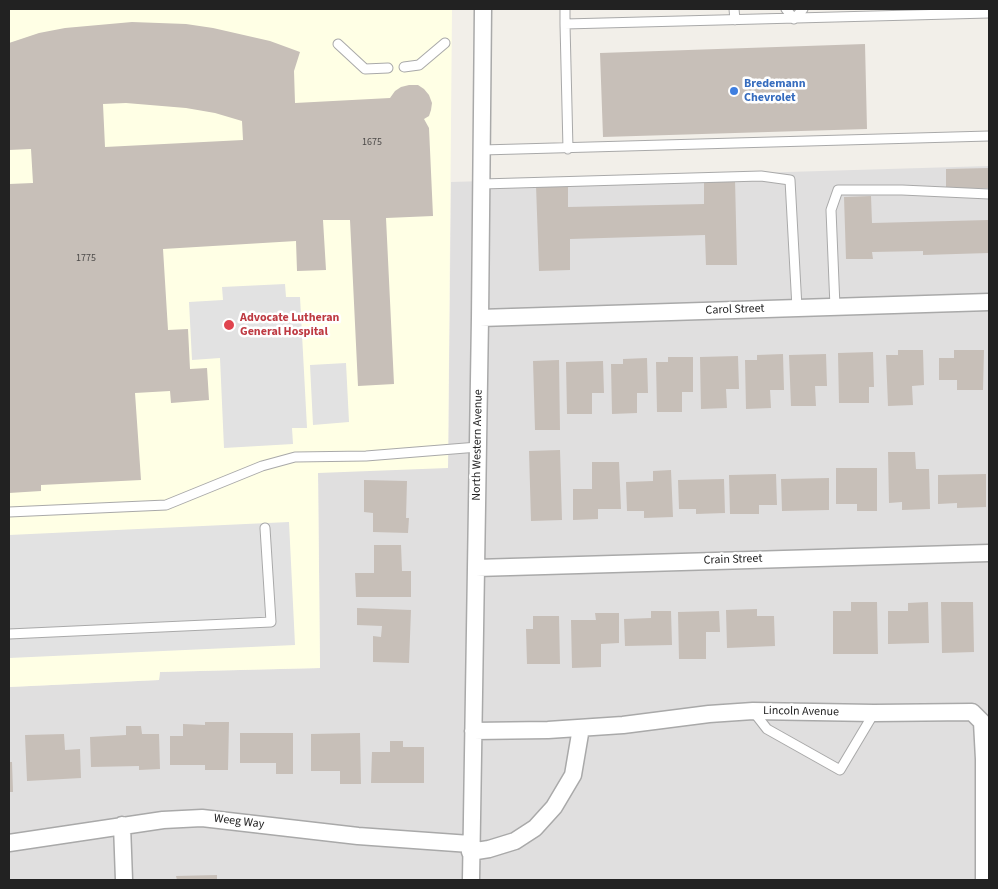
<!DOCTYPE html>
<html>
<head>
<meta charset="utf-8">
<style>
	body { margin:0 }
	#map { position:relative; width:998px; height:889px; overflow:hidden; background:#f2efe9; font-family:"Source Sans 3",sans-serif }
	canvas { display:block }
	.frame { position:absolute; inset:0; border:10px solid #222; pointer-events:none }
</style>
</head>
<body>
<div id="map">
<canvas width="998" height="889"></canvas>
<div class="frame"></div>
</div>
<script>
const ctx = document.querySelector('canvas').getContext('2d');
ctx.lineJoin = 'round';
function fillPath(path, color) { ctx.fillStyle = color; ctx.fill(path, 'evenodd'); }
const poly = rows => new Path2D(rows.map(r => 'M' + r).join(''));
function trace(path, color, width, dash) { ctx.strokeStyle = color; ctx.lineWidth = width; ctx.lineCap = dash ? 'butt' : 'round'; ctx.setLineDash(dash || []); ctx.stroke(path); }
function label(font, color, halo, rows, align = 'center') {
  ctx.font = font + ' "Source Sans 3",sans-serif'; ctx.lineWidth = 5; ctx.setLineDash([]); ctx.textBaseline = 'middle'; ctx.strokeStyle = halo; ctx.fillStyle = color; for (const [text, x, y, turn = 0] of rows) {
    ctx.save(); ctx.translate(x, y); ctx.rotate((+turn || 0) * Math.PI / 180); ctx.textAlign = isNaN(turn) ? turn : align; if (halo) ctx.strokeText(text, 0, 0); ctx.fillText(text, 0, 0); ctx.restore();
  }
}
fillPath(poly([
	[989,166,989,880,9,880,9,687,159,680,160,672,320,668,318,472,448,467,451,182]
]), '#e0dfdf');
fillPath(poly([
	[9,9,452,9,448,468,318,473,320,668,160,672,159,680,9,687]
]), '#ffffe5');
fillPath(poly([
	[285,284,286,297,300,297,307,428,292,428,293,444,224,448,220,358,192,360,189,302,223,300,222,287],
	[346,363,349,422,313,425,310,365],
	[289,522,295,645,9,658,9,535]
]), '#e2e2e2');
fillPath(poly([
	[132,22,186,24,213,28,270,41,300,52,294,71,295,103,390,98,395,91,401,87,409,85,418,85,424,89,429,95,432,103,431,110,429,116,424,119,429,128,433,216,386,218,394,384,358,386,350,220,323,220,326,270,297,271,296,241,163,249,168,330,188,329,190,369,207,368,209,400,171,403,170,391,135,393,141,480,41,485,41,491,9,493,9,184,33,183,31,149,9,150,9,43,39,33,65,28],
	[126,103,186,108,215,113,242,121,243,140,105,147,103,104],
	[865,44,867,129,603,137,600,53],
	[989,168,989,188,946,189,946,169],
	[735,179,737,265,706,265,705,235,570,239,570,270,539,271,536,185,568,184,568,207,704,204,704,180],
	[871,196,872,223,989,220,989,253,923,255,923,251,872,252,873,259,846,259,844,197],
	[898,350,923,350,924,385,912,386,913,405,888,406,886,355,898,355],
	[954,350,984,350,983,390,957,390,957,380,939,380,939,358,954,358],
	[873,352,874,387,869,387,869,403,839,403,838,353],
	[783,354,784,390,770,390,771,408,746,409,745,360,757,360,757,355],
	[826,354,827,386,815,386,816,406,791,406,789,355],
	[738,356,739,389,726,389,727,408,701,409,700,357],
	[668,357,693,357,693,392,682,392,682,412,657,412,656,362,668,362],
	[647,358,648,393,637,393,637,413,612,414,611,364,623,364,623,359],
	[559,360,560,430,535,430,533,361],
	[603,361,604,393,592,393,592,414,567,414,566,362],
	[560,450,562,520,531,521,529,451],
	[888,452,915,452,916,469,929,469,930,509,902,510,902,502,889,503],
	[592,462,619,462,621,509,598,509,598,519,573,520,573,489,592,489],
	[836,468,877,468,877,511,857,511,857,504,836,504],
	[671,470,673,517,644,518,644,511,627,511,626,482,653,481,653,471],
	[776,474,777,505,759,505,759,514,730,514,729,475],
	[986,474,986,507,957,508,957,503,938,504,938,475],
	[829,478,829,510,782,511,781,479],
	[724,479,725,513,696,514,696,509,679,509,678,480],
	[364,480,407,481,406,518,409,518,408,533,373,532,373,513,364,512],
	[374,545,401,545,402,571,411,571,411,597,356,597,355,573,374,573],
	[851,602,877,602,878,654,833,654,833,611,851,611],
	[928,602,929,643,888,644,888,611,908,611,908,603],
	[941,602,973,602,974,652,942,653],
	[357,608,411,610,409,663,373,662,373,636,381,637,382,626,357,625],
	[757,609,757,616,774,616,775,646,727,648,726,610],
	[651,611,671,611,672,645,625,646,624,619,651,618],
	[719,611,720,632,706,632,706,659,679,659,678,612],
	[595,613,619,613,619,643,601,644,601,667,572,668,571,620,596,620],
	[533,616,559,616,560,664,527,664,526,629,533,629],
	[205,722,229,722,228,770,205,770,205,765,170,765,170,736,183,736,183,724,205,725],
	[126,726,141,726,142,734,159,734,160,769,139,770,139,766,91,767,90,737,126,735],
	[240,733,293,733,293,774,276,774,276,763,240,763],
	[360,733,361,784,340,784,340,771,311,771,311,734],
	[64,734,65,750,80,749,81,778,27,781,25,735],
	[390,741,403,741,403,747,424,747,424,783,371,783,372,752,390,752],
	[9,762,12,762,13,792,9,792],
	[217,875,217,880,177,880,176,876]
]), '#c7bfb8');
const lane = poly([
	[565,9,565,24],
	[734,9,735,20],
	[786,9,794,19],
	[794,19,803,9],
	[338,44,365,69,388,68],
	[404,67,419,65,445,43],
	[568,149,565,24,989,13],
	[482,150,989,136],
	[482,184,761,176,790,180,797,308],
	[835,307,831,210,838,190,902,190,989,194],
	[9,512,166,505,262,466,295,457,366,456,478,447],
	[9,634,271,622,265,528],
	[753,711,767,729,840,770,874,713]
]);
const street = poly([
	[480,318,989,302],
	[476,568,989,553],
	[473,731,548,730,623,725,709,714,753,711,874,713,972,712,982,722,984,759,984,880],
	[122,825,124,880],
	[9,843,163,820,202,818,358,836,470,844],
	[470,852,489,849,515,841,535,828,554,807,573,775,581,728],
	[471,880,480,318,483,9]
]);
trace(lane, '#a9a9a9', 11);
trace(street, '#a9a9a9', 19);
trace(lane, '#fff', 9);
trace(street, '#fff', 16);
for (const [x, y, r, color] of [
	[734,91,5,"#3f7fe0"],
	[229,325,6,"#e0444e"]
]) { const dot = new Path2D(); dot.arc(x, y, r, 0, 2 * Math.PI); ctx.fillStyle = color; ctx.fill(dot); trace(dot, '#fff', 2); }
label('10px', '#4b4948', null, [
	["1675",372,143],
	["1775",86,259]
]);
label('bold 12px', '#366cbe', '#fff', [
	["Bredemann",744,84],
	["Chevrolet",744,98]
], 'left');
label('12px', '#222', '#fff', [
	["Carol Street",735,310,-2],
	["North Western Avenue",478,445,-89],
	["Crain Street",733,560,-2],
	["Lincoln Avenue",801,712,1],
	["Weeg Way",239,822,7]
]);
label('bold 12px', '#be3a42', '#fff', [
	["Advocate Lutheran",240,318],
	["General Hospital",240,332]
], 'left');
</script>
</body>
</html>
